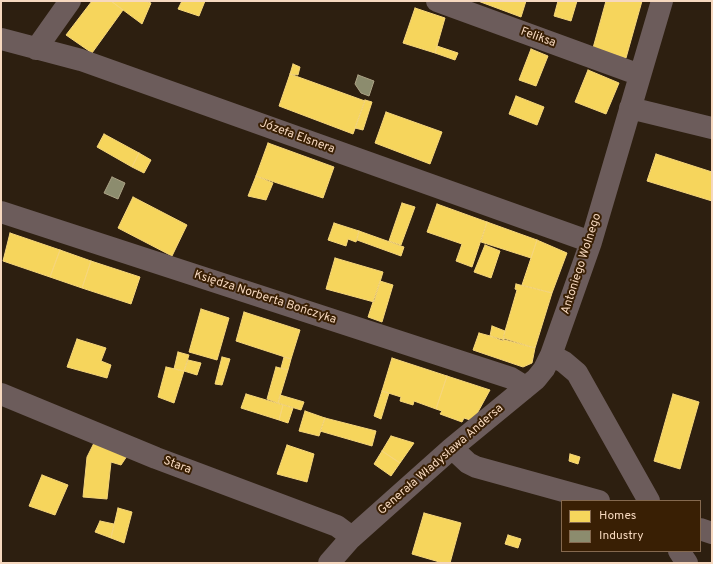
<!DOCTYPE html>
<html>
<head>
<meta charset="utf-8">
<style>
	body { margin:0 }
	#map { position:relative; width:713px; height:564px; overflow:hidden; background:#2d1f10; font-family:Overpass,sans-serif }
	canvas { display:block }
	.frame { position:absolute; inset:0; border:2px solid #f6d8bf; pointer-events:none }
	.legend { position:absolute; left:561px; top:500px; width:140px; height:52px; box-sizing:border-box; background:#391f04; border:1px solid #85694f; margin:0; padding:5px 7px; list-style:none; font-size:12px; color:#f6d8bf }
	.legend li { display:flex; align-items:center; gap:8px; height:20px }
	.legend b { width:20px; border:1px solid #85694f }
</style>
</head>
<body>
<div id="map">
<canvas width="713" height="564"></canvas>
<div class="frame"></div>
<ul class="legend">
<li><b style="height:11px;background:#f6d55c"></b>Homes</li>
<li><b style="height:11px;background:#8c8c6e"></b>Industry</li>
</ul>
</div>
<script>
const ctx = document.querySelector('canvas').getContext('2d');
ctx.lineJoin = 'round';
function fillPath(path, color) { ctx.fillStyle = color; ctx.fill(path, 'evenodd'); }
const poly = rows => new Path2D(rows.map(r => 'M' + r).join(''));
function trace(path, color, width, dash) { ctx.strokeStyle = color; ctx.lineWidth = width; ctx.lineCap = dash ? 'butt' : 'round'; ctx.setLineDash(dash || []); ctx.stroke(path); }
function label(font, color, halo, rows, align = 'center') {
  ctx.font = font + ' Overpass,sans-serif'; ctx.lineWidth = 4; ctx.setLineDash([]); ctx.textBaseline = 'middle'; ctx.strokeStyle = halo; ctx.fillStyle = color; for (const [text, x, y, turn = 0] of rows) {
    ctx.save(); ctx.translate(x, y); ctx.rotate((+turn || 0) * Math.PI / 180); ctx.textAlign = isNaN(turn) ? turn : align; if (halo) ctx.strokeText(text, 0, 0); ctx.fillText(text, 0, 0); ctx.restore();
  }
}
const homes = poly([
	[92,1,111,1,123,10,92,53,66,35,92,1],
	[111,1,145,1,151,3,142,24,111,1],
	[182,1,205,1,199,16,178,9,182,1],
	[478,1,526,1,521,17,478,1],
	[558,1,577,1,571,21,554,16,558,1],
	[606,1,642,1,626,58,593,48,606,1],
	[415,8,445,18,435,53,403,43,415,8],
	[437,46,458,53,455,60,435,53,437,46],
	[531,49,548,56,536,86,519,80,531,49],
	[293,64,300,67,298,75,290,74,293,64],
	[588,70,619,83,606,114,575,102,588,70],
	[290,74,365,101,353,134,279,106,290,74],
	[516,96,544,107,537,125,509,114,516,96],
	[365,100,372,102,363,130,355,128,365,100],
	[386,112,442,132,430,164,375,143,386,112],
	[104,134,139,153,132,167,97,147,104,134],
	[268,143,334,167,323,198,256,176,268,143],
	[139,153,151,160,144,173,132,167,139,153],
	[656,154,712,172,712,201,647,181,656,154],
	[256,176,273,183,266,200,248,196,256,176],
	[133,197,187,225,172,256,118,228,133,197],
	[402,203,415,207,401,245,389,241,402,203],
	[437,204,487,222,472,267,456,261,462,244,427,232,437,204],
	[487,222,537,240,531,258,481,242,487,222],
	[334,223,359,231,356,242,348,239,346,246,328,240,334,223],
	[359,231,404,247,401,256,357,240,359,231],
	[10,233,60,250,50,277,3,261,10,233],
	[537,240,567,253,552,293,522,285,537,240],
	[485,245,500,251,491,278,474,272,485,245],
	[60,250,91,261,82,288,50,277,60,250],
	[335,258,383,272,374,302,326,289,335,258],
	[91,261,140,277,131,304,82,288,91,261],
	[380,281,393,285,382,322,368,317,380,281],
	[516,284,552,293,535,348,503,338,517,290,515,289,516,284],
	[201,309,229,318,217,360,189,352,201,309],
	[244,312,300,330,291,359,236,341,244,312],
	[492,326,505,331,503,341,490,336,492,326],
	[479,333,535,348,532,363,523,367,473,350,479,333],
	[77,339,106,348,101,361,111,365,107,378,67,367,77,339],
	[178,352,189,355,184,371,174,369,178,352],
	[222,357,230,359,222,385,215,384,222,357],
	[284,357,291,359,288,370,281,368,284,357],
	[392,358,447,376,436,409,414,401,413,405,400,401,401,397,382,391,392,358],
	[188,360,201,363,197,375,184,371,188,360],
	[166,367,184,371,174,403,158,397,166,367],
	[276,367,288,370,278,403,267,399,276,367],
	[447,376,490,390,473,421,464,418,462,422,440,414,442,411,436,409,447,376],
	[382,391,389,393,381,419,374,416,382,391],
	[246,394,283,405,279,420,241,408,246,394],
	[673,394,699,402,680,469,654,461,673,394],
	[280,395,304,402,301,410,278,403,280,395],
	[283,405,293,408,288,423,279,420,283,405],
	[305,411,325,418,319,436,299,431,305,411],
	[325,418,376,431,372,446,320,431,325,418],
	[391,436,414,443,400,463,382,451,391,436],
	[94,443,127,456,121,465,111,462,107,499,83,497,87,457,94,443],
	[287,445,314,454,307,482,277,474,287,445],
	[382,451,400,463,391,476,374,464,382,451],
	[570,454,580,457,578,464,569,461,570,454],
	[42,475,68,485,55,515,29,506,42,475],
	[118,508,132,512,124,543,111,538,118,508],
	[424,513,461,523,450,563,443,563,412,554,424,513],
	[100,521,114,524,111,538,95,532,100,521],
	[508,535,521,539,518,548,505,544,508,535]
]);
fillPath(homes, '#f6d55c');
trace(homes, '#f6d67a', 1);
const industry = poly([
	[358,75,374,81,369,96,361,93,355,84,358,75],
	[112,177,125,183,118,199,104,193,112,177]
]);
fillPath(industry, '#8c8c6e');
trace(industry, '#aca386', 1);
trace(poly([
	[437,1,640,75],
	[1,39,81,60,591,242],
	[36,49,70,1],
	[630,108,712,128],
	[1,212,511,378,524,386,524,389],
	[551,355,564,362,577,373,649,501],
	[1,394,156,458,337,526,349,535,350,539],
	[452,448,468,463,476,467,599,501],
	[700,529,712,533],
	[679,551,687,563],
	[329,563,350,539,452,448,536,379,544,369,551,355,591,242,662,1]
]), '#6c5c5b', 22);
label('12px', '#f6d8bf', '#391f04', [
	["Feliksa",538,38,20],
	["Józefa Elsnera",297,137,20],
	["Antoniego Wolnego",582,264,-72],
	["Księdza Norberta Bończyka",265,298,18],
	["Generała Władysława Andersa",441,460,-41],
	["Stara",177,466,21]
]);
</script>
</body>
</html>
